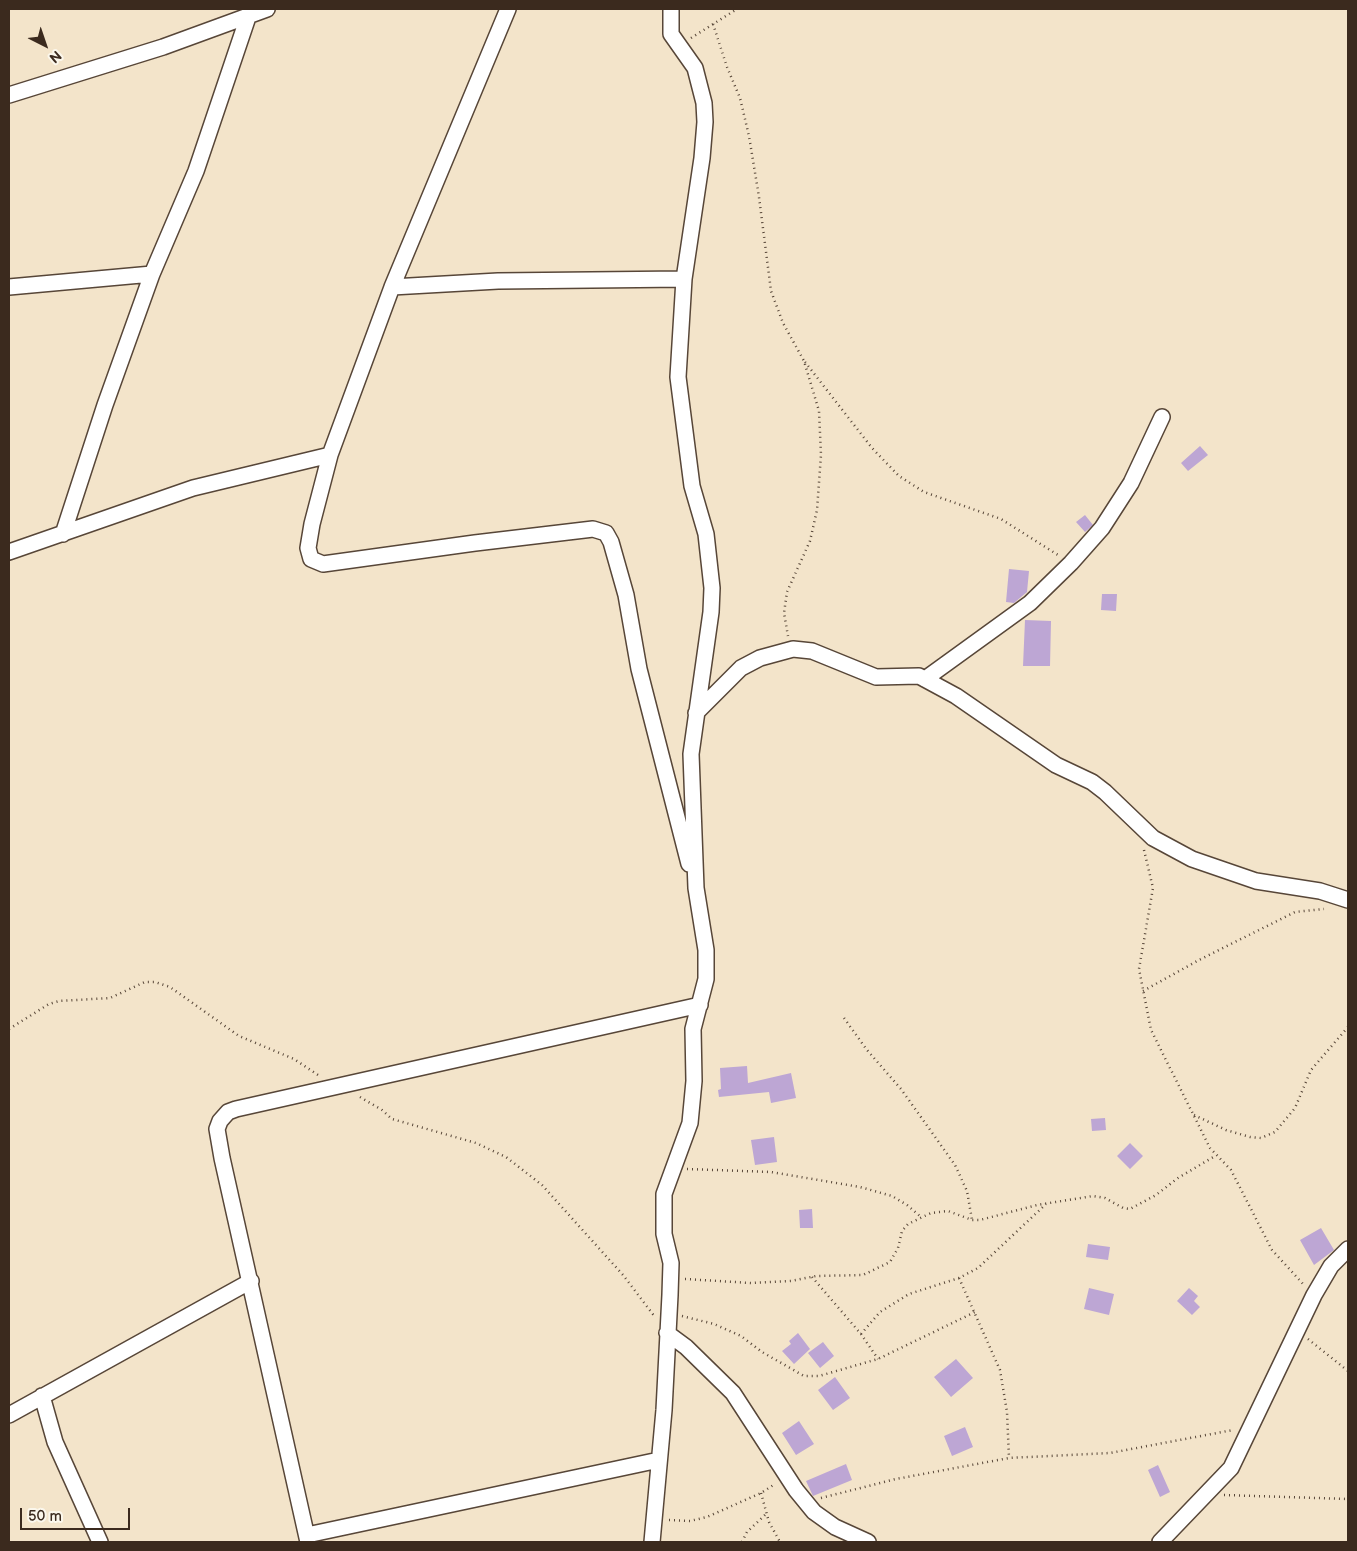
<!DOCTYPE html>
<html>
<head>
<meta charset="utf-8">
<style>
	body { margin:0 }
	#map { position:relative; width:1357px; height:1551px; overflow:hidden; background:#f3e4ca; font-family:"Balsamiq Sans",sans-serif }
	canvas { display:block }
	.frame { position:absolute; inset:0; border:10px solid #3b2a1e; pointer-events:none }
	.north { position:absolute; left:20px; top:20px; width:50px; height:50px; -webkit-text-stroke:4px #fbf7ec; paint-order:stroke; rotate:139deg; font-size:14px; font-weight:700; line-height:20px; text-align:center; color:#3b2a1e }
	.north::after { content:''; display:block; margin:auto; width:18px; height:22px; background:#3b2a1e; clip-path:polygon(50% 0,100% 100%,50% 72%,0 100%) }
	.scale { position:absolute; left:20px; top:1508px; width:110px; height:22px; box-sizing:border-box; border:2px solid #3b2a1e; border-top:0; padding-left:6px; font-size:15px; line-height:18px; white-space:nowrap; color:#3b2a1e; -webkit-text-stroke:4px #fbf7ec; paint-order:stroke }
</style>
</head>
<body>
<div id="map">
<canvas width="1357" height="1551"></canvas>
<div class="frame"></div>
<div class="north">N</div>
<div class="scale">50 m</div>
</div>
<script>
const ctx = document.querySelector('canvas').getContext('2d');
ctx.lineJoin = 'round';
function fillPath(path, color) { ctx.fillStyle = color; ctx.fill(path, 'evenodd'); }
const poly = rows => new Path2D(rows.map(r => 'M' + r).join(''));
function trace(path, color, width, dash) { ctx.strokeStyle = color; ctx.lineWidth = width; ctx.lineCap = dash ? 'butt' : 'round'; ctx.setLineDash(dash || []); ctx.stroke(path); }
fillPath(poly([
	[1200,446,1208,455,1188,471,1181,463],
	[1085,515,1093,525,1085,532,1076,522],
	[1009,569,1029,571,1027,592,1014,603,1006,602],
	[1102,594,1117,594,1116,611,1101,610],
	[1025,620,1051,621,1050,666,1023,666],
	[747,1066,748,1083,791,1073,796,1098,771,1103,769,1092,719,1097,718,1090,721,1089,720,1068],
	[1105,1118,1106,1130,1092,1131,1091,1119],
	[774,1137,777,1162,755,1165,751,1140],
	[1130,1143,1143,1156,1130,1169,1117,1156],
	[812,1209,813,1228,800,1228,799,1210],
	[1321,1228,1334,1250,1314,1265,1300,1240],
	[1088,1244,1110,1247,1108,1260,1086,1257],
	[1089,1288,1114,1294,1109,1315,1084,1309],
	[1189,1288,1198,1296,1194,1301,1200,1307,1192,1315,1177,1301],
	[798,1333,810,1349,794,1364,782,1351,791,1344,789,1341],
	[823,1342,834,1356,820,1368,808,1353],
	[956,1359,973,1378,951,1397,934,1377],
	[835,1377,850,1398,833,1410,818,1390],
	[799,1421,814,1444,796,1455,782,1433],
	[965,1427,973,1447,952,1456,944,1436],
	[846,1464,852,1480,813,1496,806,1481],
	[1158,1465,1170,1492,1160,1497,1148,1470]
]), '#bda6d4');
const minor = poly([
	[508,9,392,287,330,455,312,524,308,548,311,559,323,564,475,543,593,529,606,533,611,542,626,595,639,669,689,864],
	[9,95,163,47,267,9],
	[9,287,152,274],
	[392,287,498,281,684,279],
	[63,534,105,405,152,274,196,171,248,17],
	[9,552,193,488,330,455],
	[925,679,1030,603,1071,563,1102,528,1131,483,1162,417],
	[696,713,741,668,760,658,793,649,812,651,876,677,919,676,956,696,1056,765,1092,782,1105,792,1153,838,1192,859,1256,881,1320,891,1348,900],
	[667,1333,686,1347,733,1393,796,1490,814,1512,835,1527,868,1542],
	[42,1396,55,1442,100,1542],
	[9,1415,251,1281],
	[307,1535,659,1460],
	[308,1542,222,1158,217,1129,220,1121,228,1112,236,1109,700,1005],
	[652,1542,664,1410,670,1295,671,1263,664,1234,664,1194,690,1123,694,1081,693,1029,706,979,706,950,696,888,691,754,711,612,712,588,706,534,692,486,678,377,684,279,702,158,705,122,704,103,695,68,671,34,671,9],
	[1160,1542,1231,1468,1314,1295,1331,1266,1348,1249]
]);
trace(minor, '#574638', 18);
trace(poly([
	[713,24,727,67,740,98,749,136,759,197,771,291,783,323,804,361,819,411,821,455,817,510,810,541,787,592,784,613,788,636],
	[691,38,737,9],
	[805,362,872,448,899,476,924,492,1001,519,1058,555],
	[1144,850,1153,888,1139,969,1151,1030,1210,1148,1231,1170,1272,1250,1304,1285],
	[1143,991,1199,960,1295,912,1324,909],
	[844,1018,867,1050,901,1089,955,1165,967,1191,972,1220],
	[9,1029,49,1004,59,1001,110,998,145,982,155,982,170,987,239,1036,294,1059,318,1075],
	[360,1097,382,1110,392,1119,476,1143,506,1157,542,1185,623,1275,655,1317],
	[1194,1115,1226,1130,1250,1137,1261,1138,1275,1132,1295,1108,1311,1070,1348,1027],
	[687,1169,771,1172,860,1187,892,1196,907,1205,921,1217],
	[812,1277,861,1334,878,1359],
	[959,1278,1000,1370,1007,1412,1009,1458],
	[685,1279,751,1283,791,1281,816,1276,863,1275,890,1262,898,1248,902,1231,908,1224,931,1213,948,1211,972,1220,980,1220,1037,1205,1093,1196,1105,1198,1123,1208,1130,1209,1156,1195,1178,1178,1215,1156],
	[682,1316,714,1324,741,1336,762,1352,804,1376,819,1376,878,1359,975,1312],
	[861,1334,880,1312,909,1294,959,1278,978,1268,1046,1204],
	[1308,1339,1348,1371],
	[761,1493,769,1522,780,1542],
	[1224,1495,1348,1499],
	[821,1498,896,1479,1009,1458,1110,1453,1233,1430],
	[669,1520,690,1521,707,1517,761,1493,775,1484],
	[742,1542,747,1532,767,1513]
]), '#574638', 2.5, [1, 4]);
trace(minor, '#fff', 15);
</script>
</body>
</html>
